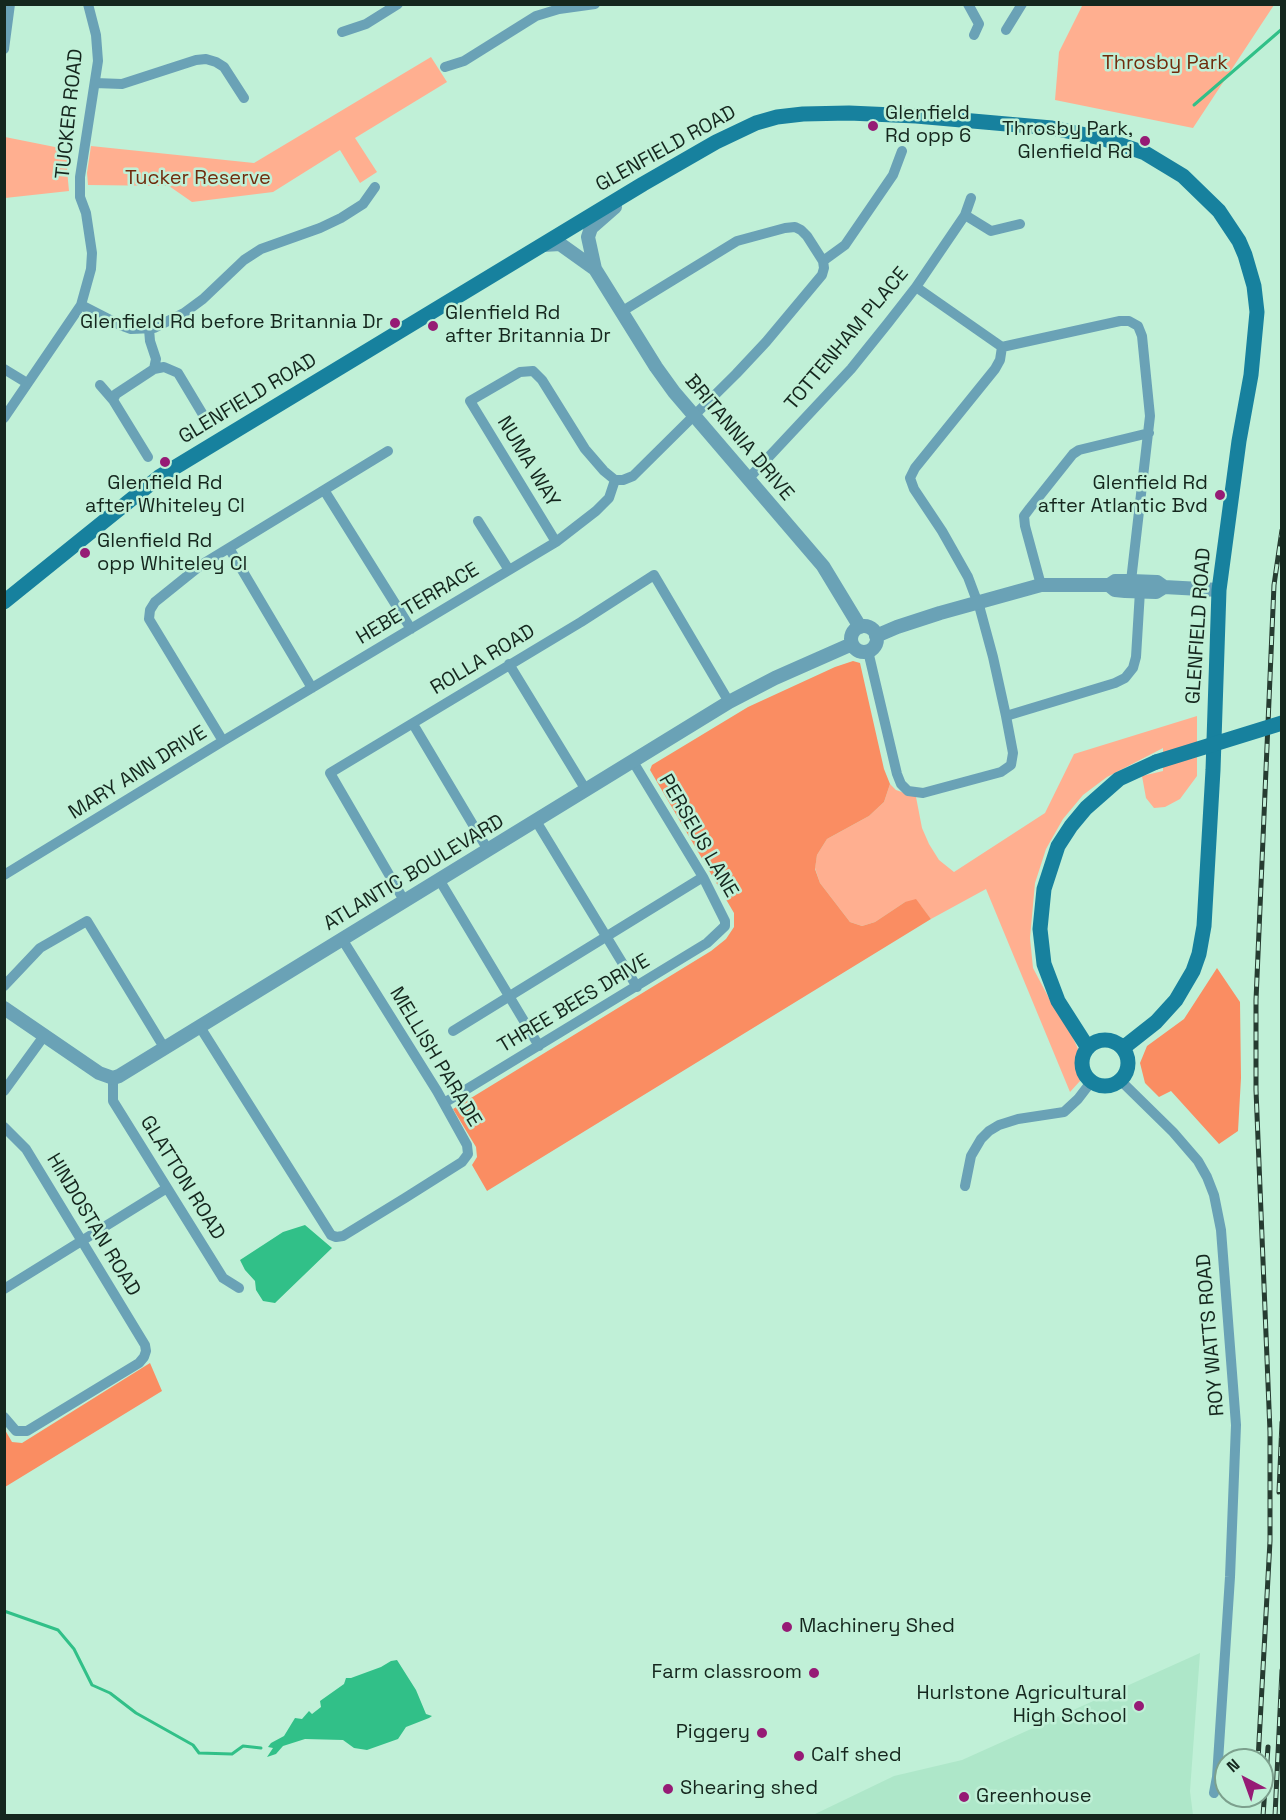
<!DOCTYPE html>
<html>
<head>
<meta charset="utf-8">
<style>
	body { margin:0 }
	#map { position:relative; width:1286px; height:1820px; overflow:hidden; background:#c0f0d7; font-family:"Space Grotesk",sans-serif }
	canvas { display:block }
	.frame { position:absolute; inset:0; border:6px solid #15271e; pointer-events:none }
	.north { position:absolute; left:1214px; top:1748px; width:60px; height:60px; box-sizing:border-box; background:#c0f0d7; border:2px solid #7ca08d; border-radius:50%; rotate:319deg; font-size:16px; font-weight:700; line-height:24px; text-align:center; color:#15271e }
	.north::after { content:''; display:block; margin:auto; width:21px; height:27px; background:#961b75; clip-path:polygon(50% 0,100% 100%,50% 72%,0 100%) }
</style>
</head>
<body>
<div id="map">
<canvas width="1286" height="1820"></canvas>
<div class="frame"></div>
<div class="north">N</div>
</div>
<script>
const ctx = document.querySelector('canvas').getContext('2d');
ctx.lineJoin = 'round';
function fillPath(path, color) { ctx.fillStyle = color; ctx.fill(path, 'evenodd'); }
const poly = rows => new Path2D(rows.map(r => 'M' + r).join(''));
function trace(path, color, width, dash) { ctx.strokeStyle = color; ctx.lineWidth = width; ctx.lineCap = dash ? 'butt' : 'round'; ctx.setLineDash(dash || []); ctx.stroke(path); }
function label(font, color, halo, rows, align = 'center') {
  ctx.font = font + ' "Space Grotesk",sans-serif'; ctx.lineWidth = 5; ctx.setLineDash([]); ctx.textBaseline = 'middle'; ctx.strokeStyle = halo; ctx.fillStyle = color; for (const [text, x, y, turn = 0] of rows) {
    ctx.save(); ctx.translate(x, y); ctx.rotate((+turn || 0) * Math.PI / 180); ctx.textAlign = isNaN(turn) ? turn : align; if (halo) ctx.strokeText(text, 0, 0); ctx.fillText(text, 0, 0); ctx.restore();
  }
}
fillPath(poly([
	[1200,1653,1190,1791,1193,1815,813,1815,894,1776,962,1760]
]), '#aee7c9');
fillPath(poly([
	[1083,4,1274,4,1274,5,1193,128,1055,100,1059,52],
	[431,57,447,82,355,138,377,172,360,183,340,150,273,192,192,202,169,186,88,185,87,173,91,146,254,163],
	[5,137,70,150,67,170,69,191,5,198],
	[1197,716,1197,776,1180,799,1165,807,1154,808,1146,798,1142,776,1163,771,1163,748,1107,777,1083,795,1063,819,1046,849,1035,883,1030,938,1033,968,1051,1002,1070,1031,1078,1049,1077,1064,1080,1081,1070,1092,986,889,931,919,921,906,905,902,875,922,862,926,850,922,820,883,815,868,817,855,827,839,869,816,884,802,890,784,896,790,916,797,922,828,929,844,939,860,954,872,1045,813,1074,754]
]), '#ffaf90');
fillPath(poly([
	[853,661,860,663,884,769,890,784,884,802,869,816,827,839,817,855,815,869,820,883,850,922,862,926,875,922,905,902,916,899,931,919,487,1191,472,1165,477,1157,476,1147,453,1109,711,951,726,939,734,927,734,913,650,770,652,765,748,707,835,667],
	[1217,968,1240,1002,1241,1078,1238,1131,1219,1144,1171,1091,1159,1097,1145,1083,1140,1063,1147,1046,1184,1019],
	[150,1363,162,1391,5,1487,5,1430,12,1442,22,1443]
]), '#fa8d62');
fillPath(poly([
	[305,1225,332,1248,275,1303,263,1301,256,1290,255,1281,245,1270,240,1260,283,1232],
	[397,1660,416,1690,426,1714,432,1716,429,1718,406,1727,398,1739,367,1750,354,1748,343,1740,305,1739,283,1746,276,1754,267,1757,273,1748,268,1747,271,1743,284,1736,295,1718,302,1719,309,1711,312,1714,321,1707,320,1701,344,1684,346,1678,351,1678,381,1667,391,1661]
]), '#31c088');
trace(poly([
	[1194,105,1282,29],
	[4,1611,58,1630,74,1649,92,1685,110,1693,136,1713,193,1745,199,1753,232,1754,243,1746,261,1748]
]), '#31c088', 3);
trace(poly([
	[968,4,979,24,974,35],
	[1006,30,1022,4],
	[342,32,366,24,398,4],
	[4,49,10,4],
	[445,67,464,61,536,16,559,9,595,4],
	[95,83,122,84,196,60,206,59,216,62,224,67,244,98],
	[965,215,991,231,1020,224],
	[823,261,845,245,893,175,902,151],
	[916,287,1002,347,1120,321,1129,321,1138,326,1142,336,1150,416,1131,581],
	[81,305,120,325,131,329,154,328,184,313,203,299,244,260,261,249,320,228,341,218,363,204,375,187],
	[4,369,27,383],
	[154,369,164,367,178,373,208,423],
	[100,385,113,400],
	[4,418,81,305,91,269,92,253,86,213,80,197,80,177,98,61,96,35,88,4],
	[148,457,113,400,116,394,154,369,156,359,150,341,149,329],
	[749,478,851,369,888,323,916,287,965,215,971,198],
	[324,490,411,629],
	[478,521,509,570],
	[556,542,470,401,520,372,533,371,542,380,585,449,604,471,615,480,623,480,633,476,736,374,766,342,822,275,824,268,823,261,807,236,801,230,795,227,785,228,737,241,621,312],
	[229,548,312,688],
	[1041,585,1025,526,1024,516,1030,508,1073,454,1079,450,1149,433],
	[868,651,897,774,901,784,908,791,923,793,1001,772,1011,765,1013,753,1006,716,993,657,980,609,968,577,942,531,914,489,910,478,915,468,995,369,1000,360,1002,347],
	[509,664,586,790],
	[1006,716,1115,683,1125,678,1133,668,1136,657,1140,591],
	[413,724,488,850],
	[223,741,556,542,596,511,609,498,615,480],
	[536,821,637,987],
	[4,875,223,741,149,619,150,610,155,602,201,565,388,451],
	[440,881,539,1046],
	[405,902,330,773,581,622,654,575,729,702],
	[4,986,40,948,87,921,165,1049],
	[200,1027,331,1235,336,1237,343,1236,405,1198,462,1162,468,1154,467,1145,437,1091,342,939],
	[453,1031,703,877],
	[113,1078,113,1101,223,1278,239,1288],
	[1121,1081,1173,1132,1198,1161,1207,1177,1214,1195,1221,1230,1236,1425,1230,1577,1217,1777,1214,1793],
	[4,1091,44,1036],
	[444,1103,707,943,725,926,725,921,703,877,632,760],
	[4,1127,26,1149,145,1345,146,1351,144,1357,139,1363,27,1431,16,1431,4,1417],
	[965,1186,971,1156,981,1139,989,1131,999,1125,1018,1119,1064,1112,1078,1099,1091,1082],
	[4,1289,167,1188]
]), '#6aa2b6', 10);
trace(poly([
	[615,207,591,228,588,237,595,269,656,367,674,392,823,566,860,627],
	[543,245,560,244,595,269],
	[1109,585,1115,590,1125,591,1156,592,1164,587,1219,590],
	'851 639a13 13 0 1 1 26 0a13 13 0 1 1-26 0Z',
	[876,636,897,627,940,613,1041,585,1109,585,1115,581,1131,581,1157,582,1164,587],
	[4,1008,99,1073,113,1078,119,1076,729,702,775,678,852,644]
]), '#6aa2b6', 14);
trace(poly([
	[4,602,159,477,643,184,716,142,756,123,777,117,803,114,849,113,916,116,1052,128,1101,138,1145,153,1183,176,1219,211,1239,241,1245,255,1254,286,1257,312,1251,375,1239,441,1219,590,1213,770,1204,926,1199,954,1193,971,1176,1000,1156,1022,1123,1048],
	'1082 1063a23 23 0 1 1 46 0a23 23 0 1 1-46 0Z',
	[1088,1048,1058,1001,1044,964,1040,929,1044,889,1058,846,1071,826,1086,808,1119,779,1156,762]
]), '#17819e', 15);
const rail = poly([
	[1279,1492,1282,1422],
	[1258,1760,1270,1541,1270,1432,1256,1090,1256,1000,1274,585,1282,530],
	[1263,1816,1268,1747],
	[1275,1816,1282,1670]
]);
trace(rail, '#263c31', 5);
trace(rail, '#c0f0d7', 3, [9]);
trace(poly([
	[1156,762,1282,723]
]), '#17819e', 15);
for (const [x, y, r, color] of [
	[873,126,6,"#961b75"],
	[1145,141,6,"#961b75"],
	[395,323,6,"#961b75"],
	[433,326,6,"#961b75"],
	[165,462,6,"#961b75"],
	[1220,495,6,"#961b75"],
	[85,553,6,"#961b75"],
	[787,1627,6,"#961b75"],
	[814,1673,6,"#961b75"],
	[1139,1706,6,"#961b75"],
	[762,1733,6,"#961b75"],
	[799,1756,6,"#961b75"],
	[668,1789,6,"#961b75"],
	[964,1797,6,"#961b75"]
]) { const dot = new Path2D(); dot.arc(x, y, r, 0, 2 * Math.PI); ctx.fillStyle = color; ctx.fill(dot); trace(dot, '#c0f0d7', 2); }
label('20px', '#6f2c0d', '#c0f0d7', [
	["Throsby Park",1165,64],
	["Tucker Reserve",198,179]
]);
label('20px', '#15271e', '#c0f0d7', [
	["TUCKER ROAD",70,114,-84],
	["GLENFIELD ROAD",666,149,-29],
	["TOTTENHAM PLACE",847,339,-50],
	["GLENFIELD ROAD",248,399,-31],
	["BRITANNIA DRIVE",739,438,50],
	["NUMA WAY",528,462,59],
	["HEBE TERRACE",418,604,-31],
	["GLENFIELD ROAD",1199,626,-86],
	["ROLLA ROAD",483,660,-31],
	["MARY ANN DRIVE",138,773,-32],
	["PERSEUS LANE",698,836,60],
	["ATLANTIC BOULEVARD",414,873,-31],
	["THREE BEES DRIVE",574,1004,-31],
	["MELLISH PARADE",435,1057,59],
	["GLATTON ROAD",182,1178,58],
	["HINDOSTAN ROAD",93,1225,59],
	["ROY WATTS ROAD",1211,1335,-95]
]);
label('20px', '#15271e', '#c0f0d7', [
	["Glenfield",885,114],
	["Rd opp 6",885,137],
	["Throsby Park,",1133,130,"right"],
	["Glenfield Rd",1133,153,"right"],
	["Glenfield Rd",445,314],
	["after Britannia Dr",445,337],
	["Glenfield Rd before Britannia Dr",383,323,"right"],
	["Glenfield Rd",165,484,"center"],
	["after Whiteley Cl",165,507,"center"],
	["Glenfield Rd",1208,484,"right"],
	["after Atlantic Bvd",1208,507,"right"],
	["Glenfield Rd",97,542],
	["opp Whiteley Cl",97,565],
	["Machinery Shed",799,1627],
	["Farm classroom",802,1673,"right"],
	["Hurlstone Agricultural",1127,1694,"right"],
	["High School",1127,1717,"right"],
	["Piggery",750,1733,"right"],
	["Calf shed",811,1756],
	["Shearing shed",680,1789],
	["Greenhouse",976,1797]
], 'left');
</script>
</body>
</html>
